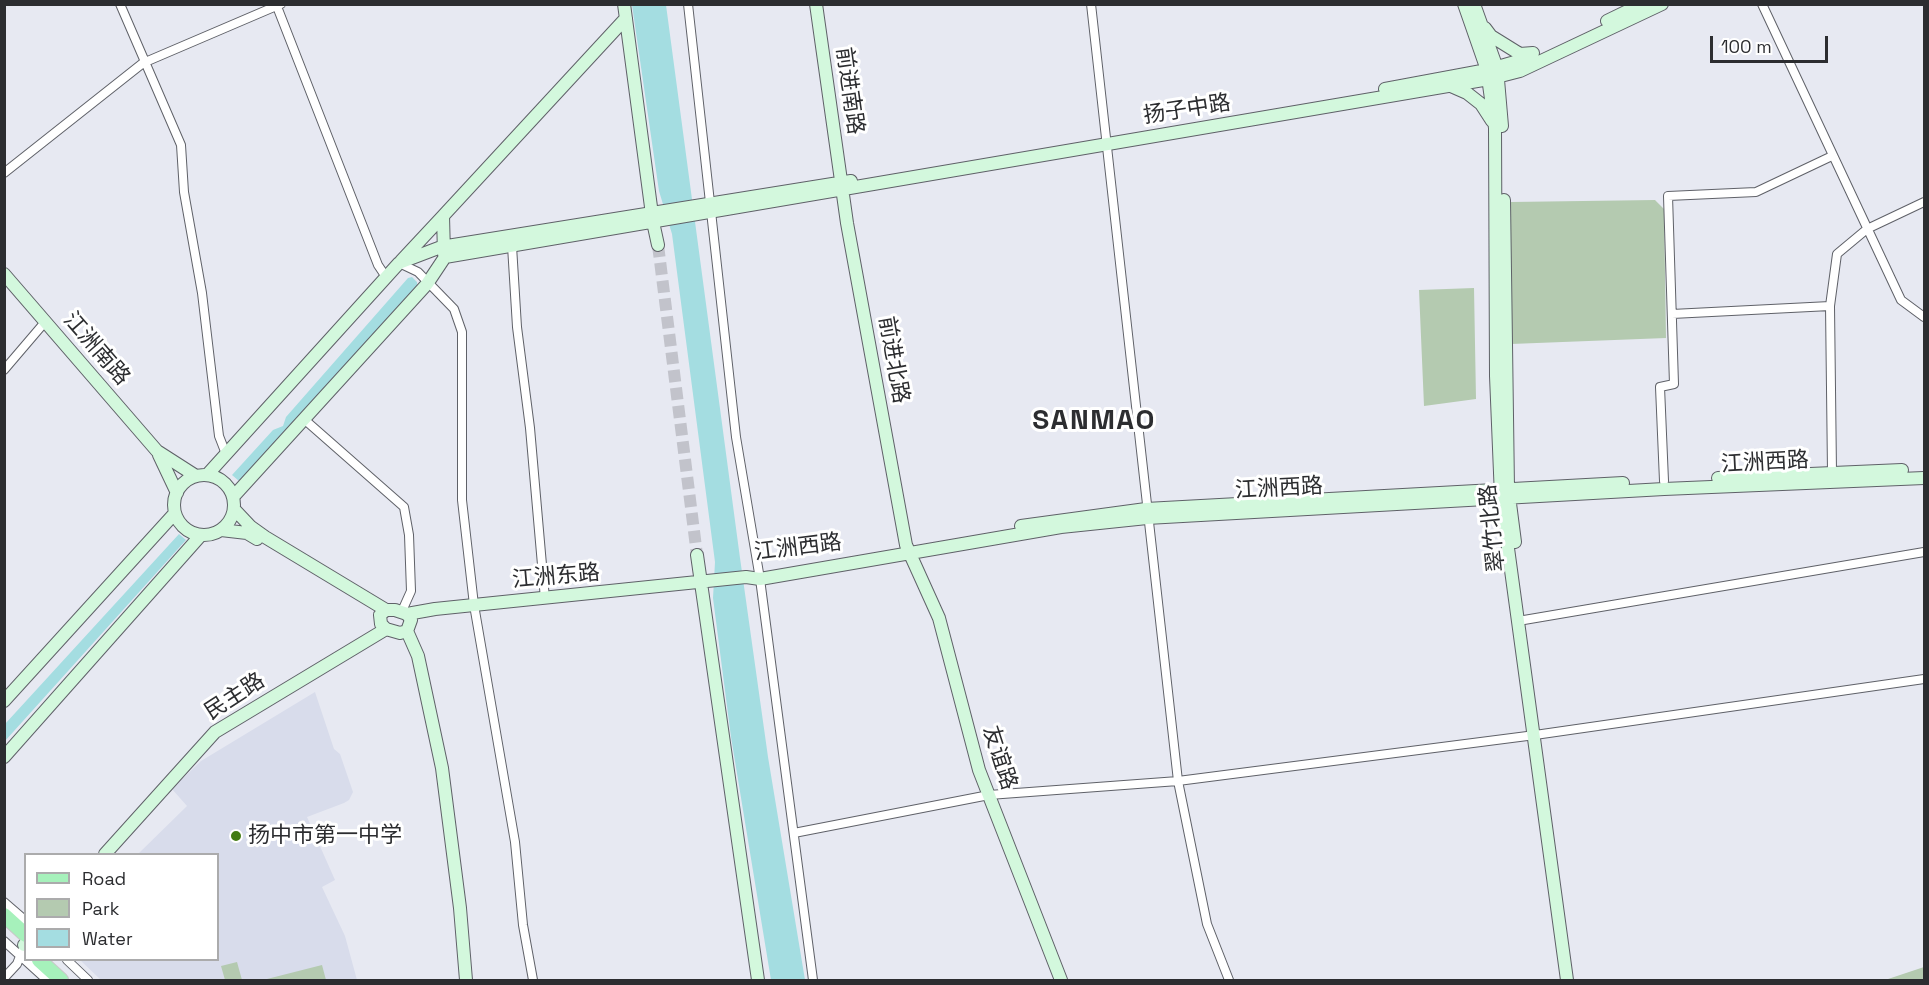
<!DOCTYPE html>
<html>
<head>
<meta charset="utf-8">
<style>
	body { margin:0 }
	#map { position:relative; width:1929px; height:985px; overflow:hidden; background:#e7e9f2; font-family:"Space Grotesk",sans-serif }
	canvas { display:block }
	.frame { position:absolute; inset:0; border:6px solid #2c2d30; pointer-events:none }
	.legend { position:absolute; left:24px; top:853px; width:195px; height:108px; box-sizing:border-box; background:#fff; border:2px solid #ababac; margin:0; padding:8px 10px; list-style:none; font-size:18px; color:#2c2d30 }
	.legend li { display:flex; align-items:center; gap:12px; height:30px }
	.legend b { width:30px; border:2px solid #ababac }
	.scale { position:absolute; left:1710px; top:36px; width:118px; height:27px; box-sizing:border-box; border:3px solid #2c2d30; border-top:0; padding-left:8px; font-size:18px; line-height:21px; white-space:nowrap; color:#2c2d30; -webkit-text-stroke:4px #fff; paint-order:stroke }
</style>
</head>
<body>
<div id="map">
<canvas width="1929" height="985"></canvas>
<div class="frame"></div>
<ul class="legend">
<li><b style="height:8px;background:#a6f1bb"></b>Road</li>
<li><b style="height:16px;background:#b4cab0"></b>Park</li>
<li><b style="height:16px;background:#a4dde1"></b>Water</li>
</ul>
<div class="scale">100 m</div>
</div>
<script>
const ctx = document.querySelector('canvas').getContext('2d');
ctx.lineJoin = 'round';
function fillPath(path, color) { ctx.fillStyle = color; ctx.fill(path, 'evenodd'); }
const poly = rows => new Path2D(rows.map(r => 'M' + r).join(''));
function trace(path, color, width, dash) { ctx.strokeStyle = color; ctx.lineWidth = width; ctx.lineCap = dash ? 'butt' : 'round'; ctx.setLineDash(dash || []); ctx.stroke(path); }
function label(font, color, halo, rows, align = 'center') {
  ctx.font = font + ' "Space Grotesk","Noto Sans SC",sans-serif'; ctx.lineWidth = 6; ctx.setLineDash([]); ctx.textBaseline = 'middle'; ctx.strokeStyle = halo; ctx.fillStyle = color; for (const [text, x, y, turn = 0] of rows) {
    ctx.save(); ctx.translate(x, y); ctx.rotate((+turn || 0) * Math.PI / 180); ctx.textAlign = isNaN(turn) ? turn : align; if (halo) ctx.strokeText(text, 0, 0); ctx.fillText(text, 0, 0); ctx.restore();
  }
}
fillPath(poly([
	[315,692,334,749,340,754,353,792,349,800,344,803,307,817,335,880,322,887,345,936,357,980,101,980,80,960,218,960,218,854,138,854,187,806,172,789,201,761]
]), '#d8dceb');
fillPath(poly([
	[1655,200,1664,209,1666,338,1511,344,1511,202],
	[1474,288,1476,399,1424,406,1419,290],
	[237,962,242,980,225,980,221,966],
	[322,965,326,980,263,980],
	[1924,967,1924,980,1885,980]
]), '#b4cab0');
fillPath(poly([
	[632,5,666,5,740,558,768,757,805,980,771,980,731,737,713,598,715,562,672,234,659,191],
	[412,277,417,282,417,286,319,397,244,479,239,481,232,475,273,430,283,426,286,417,408,278],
	[179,534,186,540,5,741,5,724]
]), '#a4dde1');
trace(poly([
	[658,245,697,555]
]), '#c2c3cb', 12, [12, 6]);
const street = poly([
	[120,4,181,145,184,192,202,293,219,436,226,454],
	[276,4,378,265,386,277],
	[688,4,736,437,760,579,813,980],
	[1091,4,1178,781,1207,924,1229,980],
	[1762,4,1901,300,1924,317],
	[4,173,143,63,281,4],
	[512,246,517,327,530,428,545,599],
	[399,263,418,272,454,309,462,332,462,500,474,605,515,842,523,925,533,980],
	[1672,314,1830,306],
	[4,370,45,322],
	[305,420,404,507,409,535,411,591,402,611],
	[1832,472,1830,306,1837,254,1867,229,1924,202],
	[1664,481,1660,387,1674,384,1668,196,1756,192,1832,156],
	[1524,620,1924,552],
	[794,833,989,795,1178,781,1535,735,1924,679],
	[4,902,26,921],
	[4,941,47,980],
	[67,960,88,980],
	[4,978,17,964,22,951]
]);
const secondary = poly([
	[624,4,653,222,658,245],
	[816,4,847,223,906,545,939,618,979,770,1061,980],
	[1464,4,1487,70,1495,128,1496,376,1501,497,1567,980],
	[1474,4,1497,68,1502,126],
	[1607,21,1642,4],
	[1485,28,1491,36,1520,54,1533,53],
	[1451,86,1467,93,1481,104,1492,121],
	[1385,89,1487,70,1532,57],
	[1504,200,1508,488,1515,542],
	[444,254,443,216,626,18],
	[401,261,443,216],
	[4,274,157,451,196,476],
	[159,455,177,493],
	[207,475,399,263,441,247,851,181],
	'174 505a30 30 0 1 1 60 0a30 30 0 1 1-60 0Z',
	[1718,478,1902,470],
	[233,497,427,284,445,257,1489,79,1520,71,1662,4],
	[234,509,251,527,265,537,386,610],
	[1021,526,1146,509,1623,483],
	[221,530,247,533,257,539],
	[697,555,758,980],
	[386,610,395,610,407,614,411,620,407,631,400,633,386,629,381,624,380,615,386,610],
	[407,614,435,609,746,577,760,579,1061,527,1147,518,1664,489,1924,478],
	[407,631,418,656,442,768,460,908,466,980],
	[4,701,175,513],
	[4,757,201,535],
	[105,854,215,732,386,629],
	[24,945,26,943]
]);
const primary = poly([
	[4,915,26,935],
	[39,960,61,980]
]);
trace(street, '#5f6168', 10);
trace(secondary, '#5f6168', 14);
trace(primary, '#c8c8c9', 16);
trace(street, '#fff', 8);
trace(secondary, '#d3f8dd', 12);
trace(primary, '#a6f1bb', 14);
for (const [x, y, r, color] of [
	[236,836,6,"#427b13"]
]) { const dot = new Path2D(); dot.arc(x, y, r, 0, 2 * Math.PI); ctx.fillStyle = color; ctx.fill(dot); trace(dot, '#fff', 2); }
label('22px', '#2c2d30', '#fff', [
	["前进南路",849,91,82],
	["扬子中路",1187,110,-9],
	["江洲南路",96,349,49],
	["前进北路",893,360,80],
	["江洲西路",1765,463,-3],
	["江洲西路",1279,489,-3],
	["翠竹北路",1493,528,-96],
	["江洲西路",798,548,-7],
	["江洲东路",556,577,-5],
	["民主路",235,697,-33],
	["友谊路",999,758,72]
]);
label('22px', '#2c2d30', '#fff', [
	["扬中市第一中学",248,836]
], 'left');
ctx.letterSpacing = '1.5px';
label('bold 28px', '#2c2d30', '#fff', [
	["SANMAO",1094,421]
]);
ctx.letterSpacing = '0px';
</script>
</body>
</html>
